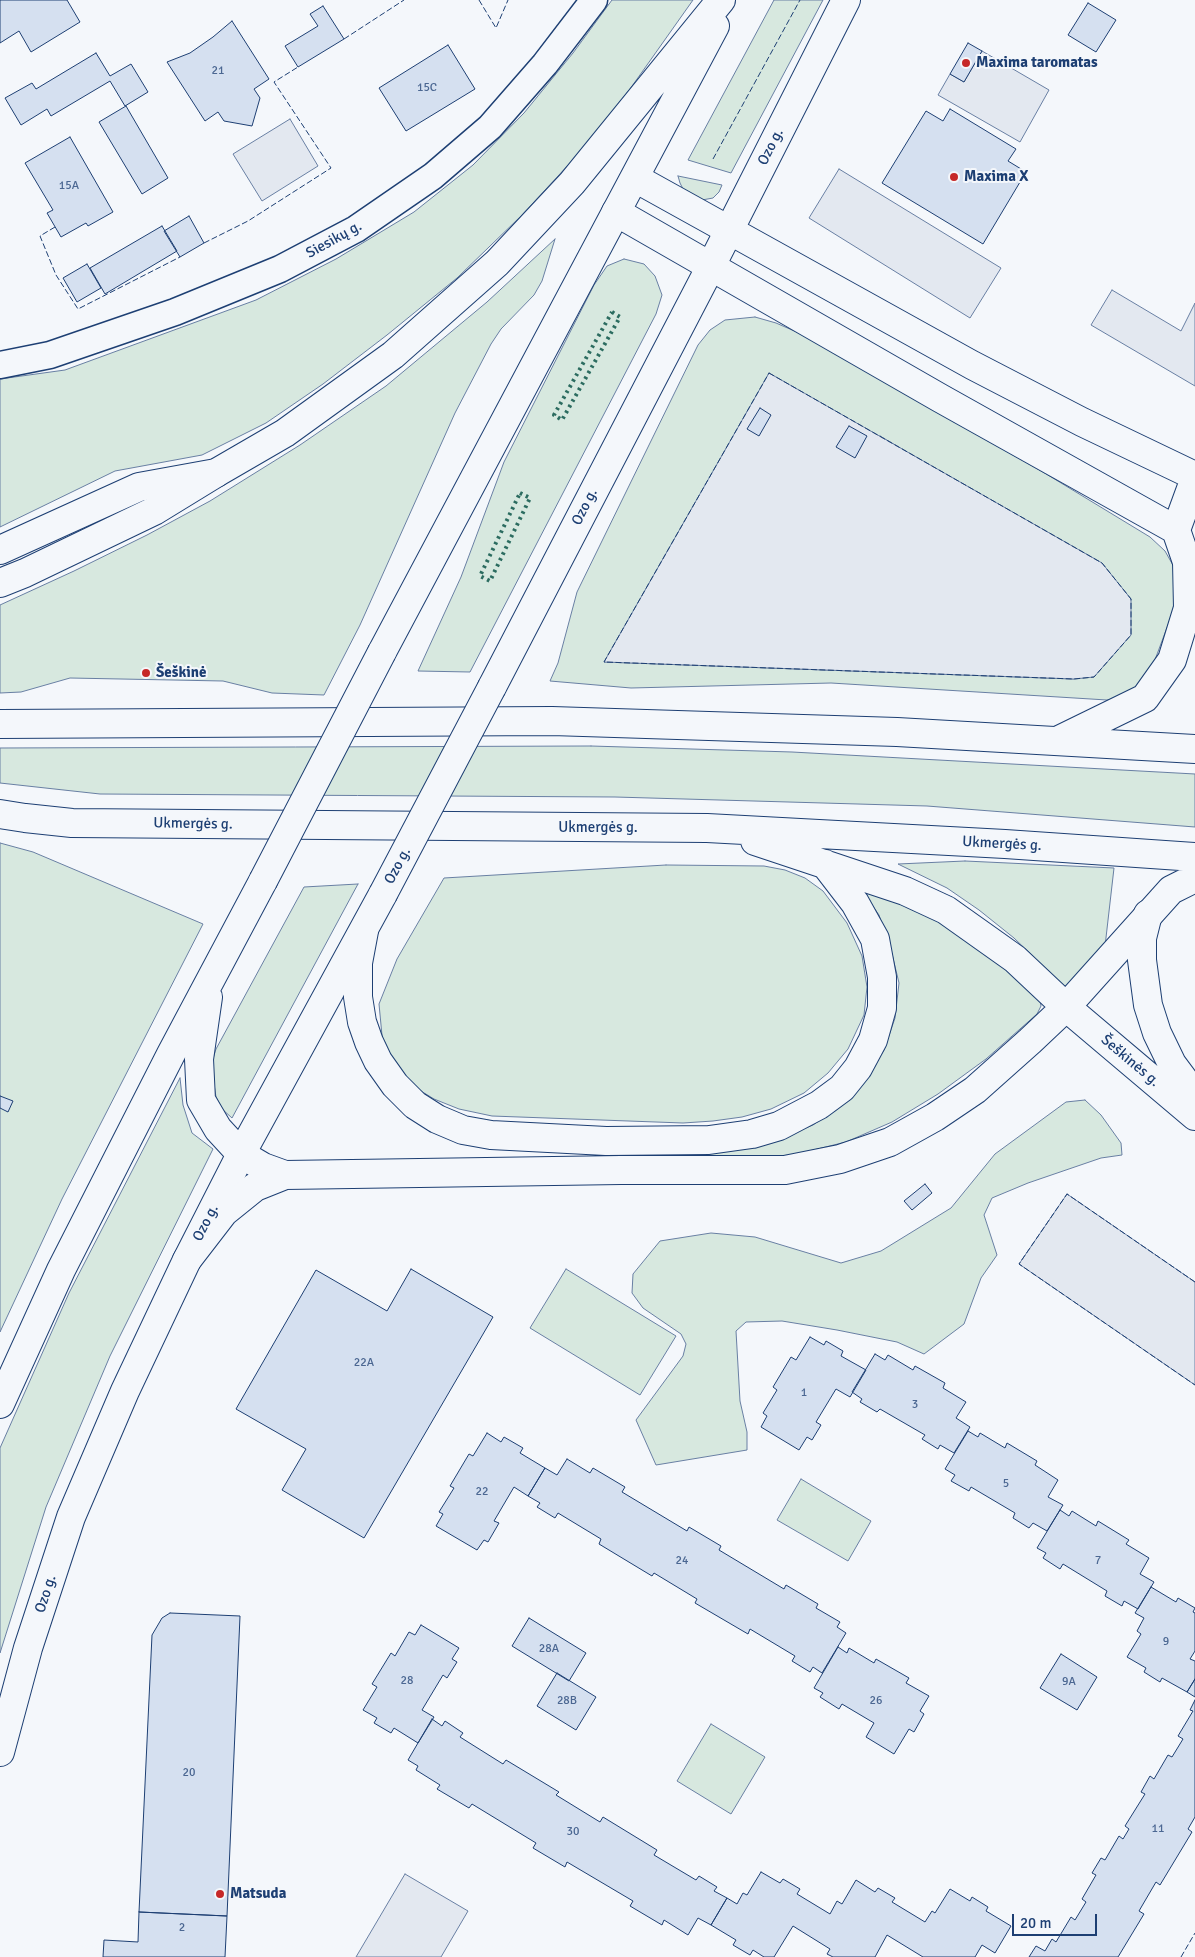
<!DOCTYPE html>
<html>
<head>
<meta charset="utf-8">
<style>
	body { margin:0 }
	#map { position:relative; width:1195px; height:1957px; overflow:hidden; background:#f4f7fb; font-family:Signika,sans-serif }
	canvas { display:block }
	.scale { position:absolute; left:1012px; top:1914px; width:85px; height:22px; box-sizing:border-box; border:2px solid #1d3f73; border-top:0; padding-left:6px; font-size:15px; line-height:18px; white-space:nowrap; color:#1d3f73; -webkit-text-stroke:4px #f4f7fb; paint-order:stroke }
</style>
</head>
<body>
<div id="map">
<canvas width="1195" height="1957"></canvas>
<div class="scale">20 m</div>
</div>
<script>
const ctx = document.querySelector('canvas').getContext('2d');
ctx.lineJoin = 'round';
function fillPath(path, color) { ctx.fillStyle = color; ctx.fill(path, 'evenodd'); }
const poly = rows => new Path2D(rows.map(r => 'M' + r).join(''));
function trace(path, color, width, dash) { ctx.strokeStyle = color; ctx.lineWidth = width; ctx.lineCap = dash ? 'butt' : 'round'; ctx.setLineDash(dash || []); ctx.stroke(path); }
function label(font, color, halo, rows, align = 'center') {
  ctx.font = font + ' Signika,sans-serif'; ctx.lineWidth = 4; ctx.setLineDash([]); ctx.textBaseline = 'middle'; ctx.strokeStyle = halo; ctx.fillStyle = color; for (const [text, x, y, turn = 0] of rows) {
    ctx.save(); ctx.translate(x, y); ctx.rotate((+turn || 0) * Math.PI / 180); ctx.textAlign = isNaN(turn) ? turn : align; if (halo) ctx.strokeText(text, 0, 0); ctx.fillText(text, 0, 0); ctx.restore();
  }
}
const green = poly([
	[612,0,693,0,630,89,583,149,521,216,457,278,387,335,323,384,266,423,202,455,115,471,0,527,0,379,65,370,256,300,336,259,414,212,473,165,524,113,573,53,612,0],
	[774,0,823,0,731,173,688,160,774,0],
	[678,176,722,185,719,192,713,198,702,200,684,191,680,183,678,176],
	[555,239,542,281,534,295,501,329,491,344,455,413,360,625,324,695,272,693,223,681,70,678,21,692,0,693,0,605,74,571,147,535,210,501,300,445,386,386,487,302,555,239],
	[624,259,644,264,655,276,662,295,656,314,470,672,418,671,461,577,504,462,594,285,607,266,624,259],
	[755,317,776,323,799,333,1043,472,1150,537,1165,551,1174,567,1174,609,1150,673,1137,690,1122,699,1107,700,831,683,631,688,550,681,558,663,577,592,698,345,710,330,725,320,755,317],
	[880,436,907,452,1074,679,604,662,880,436],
	[591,746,792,752,1195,774,1195,827,927,806,615,797,100,794,0,783,0,748,591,746],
	[0,843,33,852,203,924,62,1199,0,1332,0,843],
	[965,861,1114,868,1104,955,1068,990,1014,938,979,910,947,888,898,864,965,861],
	[666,865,764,866,785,870,805,878,823,891,847,923,862,956,867,987,864,1015,848,1049,828,1073,804,1093,771,1109,742,1117,713,1121,683,1123,492,1116,459,1109,434,1099,416,1088,396,1068,383,1046,379,1004,397,959,444,878,666,865],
	[358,884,232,1118,222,1109,216,1097,211,1065,216,1049,304,887,358,884],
	[858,885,953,926,1000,962,1040,1000,1041,1006,1037,1014,986,1059,938,1094,892,1122,846,1142,797,1154,741,1161,709,1162,708,1154,764,1145,813,1125,848,1100,869,1073,884,1050,895,1018,899,983,892,954,879,915,858,885],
	[180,1078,183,1105,192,1133,213,1149,110,1356,46,1507,0,1653,0,1448,69,1293,180,1078],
	[1085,1100,1101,1115,1121,1143,1122,1155,1101,1158,1028,1183,992,1198,984,1215,997,1255,981,1278,964,1324,924,1354,897,1342,837,1330,782,1321,746,1322,736,1331,740,1401,747,1432,747,1450,656,1465,636,1420,683,1356,686,1344,681,1334,643,1308,632,1293,633,1274,660,1241,711,1233,755,1237,841,1263,881,1251,951,1208,995,1154,1066,1102,1085,1100],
	[566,1269,676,1336,640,1395,530,1328,566,1269],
	[801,1479,871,1521,848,1561,777,1520,801,1479],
	[711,1724,765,1757,731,1814,677,1781,711,1724]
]);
fillPath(green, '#d7e8df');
trace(green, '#687fa3', 1);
const parking = poly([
	[982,51,1049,90,1020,142,938,95,950,74,964,82,982,51],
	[290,119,318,166,262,201,233,154,290,119],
	[839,169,1001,268,970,318,809,218,839,169],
	[1112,290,1181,331,1195,303,1195,386,1091,325,1112,290],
	[769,373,1102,563,1131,599,1131,635,1094,677,1074,679,604,662,769,373],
	[1067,1194,1195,1282,1195,1385,1019,1264,1067,1194],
	[405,1874,468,1911,441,1957,356,1957,405,1874]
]);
fillPath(parking, '#e3e8f0');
trace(parking, '#687fa3', 1);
const building = poly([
	[0,0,67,0,80,22,31,52,19,31,0,43,0,0],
	[1088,3,1116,20,1096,52,1068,35,1088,3],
	[323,6,344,39,298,67,285,46,318,26,310,14,323,6],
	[232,21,269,79,254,89,260,98,252,126,224,121,218,112,205,121,167,62,190,53,213,37,232,21],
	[968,43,982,51,964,82,950,74,968,43],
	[448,45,475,89,406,131,379,88,448,45],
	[96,53,110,76,131,64,148,92,125,106,110,81,51,116,47,109,21,125,5,98,32,83,36,89,96,53],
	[126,106,168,178,142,194,99,122,126,106],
	[950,109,1016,149,1008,161,1026,172,983,244,882,183,926,111,943,121,950,109],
	[70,137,113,212,88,226,86,223,61,237,47,213,53,210,25,163,70,137],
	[189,216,204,243,180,257,164,231,189,216],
	[162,226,177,251,105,294,90,268,162,226],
	[87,264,101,288,77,302,63,278,87,264],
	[760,408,771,415,759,436,747,429,760,408],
	[849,426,867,436,855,458,836,447,849,426],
	[0,1096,13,1101,8,1112,0,1108,0,1096],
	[925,1184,932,1193,912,1210,904,1201,925,1184],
	[411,1269,493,1317,364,1538,282,1490,306,1449,236,1409,316,1270,387,1311,411,1269],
	[810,1337,824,1345,826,1341,843,1351,841,1356,866,1370,850,1397,836,1389,816,1422,821,1425,812,1440,807,1437,799,1450,761,1427,767,1416,763,1413,777,1390,773,1387,791,1357,796,1360,810,1337],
	[875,1354,885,1360,888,1355,913,1370,915,1366,945,1383,943,1388,966,1402,956,1418,970,1427,954,1453,940,1445,938,1449,922,1439,925,1435,880,1409,877,1412,860,1402,862,1399,852,1392,875,1354],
	[968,1431,978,1437,980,1433,1005,1448,1007,1443,1037,1461,1035,1465,1058,1480,1048,1497,1063,1505,1047,1531,1033,1523,1029,1528,1013,1518,1015,1513,971,1487,969,1491,951,1481,955,1475,945,1469,968,1431],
	[487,1433,501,1442,504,1437,523,1448,520,1453,545,1468,528,1496,514,1487,494,1521,499,1523,488,1542,484,1540,477,1550,436,1526,443,1514,439,1512,454,1488,450,1486,469,1454,473,1456,487,1433],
	[567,1459,590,1473,593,1468,625,1487,622,1492,687,1531,689,1527,721,1546,719,1550,784,1589,786,1585,818,1604,816,1608,840,1622,837,1627,846,1633,822,1673,813,1667,810,1672,792,1661,795,1656,750,1629,748,1634,695,1603,697,1599,654,1573,652,1576,599,1544,601,1539,558,1513,555,1518,537,1507,540,1503,528,1496,545,1468,557,1475,567,1459],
	[1060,1510,1069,1516,1072,1511,1096,1526,1098,1521,1129,1540,1126,1544,1149,1558,1140,1574,1154,1582,1138,1609,1124,1601,1122,1606,1105,1596,1107,1591,1063,1564,1060,1569,1043,1558,1046,1553,1037,1548,1060,1510],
	[1151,1587,1176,1602,1178,1598,1195,1608,1193,1612,1195,1613,1195,1651,1190,1659,1195,1661,1195,1679,1187,1692,1162,1678,1160,1682,1144,1672,1146,1668,1127,1657,1141,1634,1137,1631,1144,1618,1135,1613,1151,1587],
	[170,1613,240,1616,227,1916,139,1912,152,1635,162,1618,170,1613],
	[529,1618,586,1653,569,1681,512,1646,529,1618],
	[421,1625,459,1648,452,1659,457,1662,447,1678,443,1675,422,1710,434,1717,418,1743,394,1728,391,1733,374,1723,377,1718,363,1710,377,1687,372,1684,391,1653,395,1656,409,1632,415,1635,421,1625],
	[838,1647,847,1653,849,1648,874,1663,876,1659,909,1678,906,1683,929,1696,920,1711,924,1714,914,1732,909,1729,894,1754,866,1737,874,1723,842,1704,839,1709,820,1697,823,1693,814,1688,838,1647],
	[1061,1654,1097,1677,1077,1710,1040,1688,1061,1654],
	[557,1673,596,1697,576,1730,537,1706,557,1673],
	[1195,1679,1195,1697,1187,1692,1195,1679],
	[1195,1700,1195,1817,1188,1829,1192,1832,1160,1885,1156,1882,1139,1911,1144,1914,1118,1957,1029,1957,1036,1946,1045,1951,1052,1939,1056,1942,1071,1917,1075,1920,1086,1902,1082,1899,1096,1875,1092,1873,1101,1858,1105,1860,1119,1836,1123,1839,1129,1829,1125,1826,1145,1794,1141,1792,1150,1776,1154,1779,1168,1755,1172,1757,1183,1739,1178,1736,1193,1711,1190,1710,1195,1700],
	[432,1719,442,1726,445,1721,463,1733,460,1737,503,1764,506,1760,559,1792,556,1795,600,1822,603,1817,657,1850,654,1855,696,1880,699,1876,717,1887,714,1891,727,1898,711,1925,698,1918,688,1935,664,1920,662,1925,630,1906,633,1901,567,1862,565,1867,533,1848,536,1843,472,1804,469,1808,437,1789,440,1785,416,1770,418,1766,408,1760,432,1719],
	[761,1872,780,1883,783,1879,800,1889,797,1894,830,1914,837,1901,842,1904,856,1880,875,1892,878,1888,895,1898,892,1902,925,1922,932,1911,935,1913,950,1889,970,1901,972,1897,988,1907,986,1911,1011,1926,995,1953,982,1945,975,1957,923,1957,887,1935,875,1957,833,1957,827,1954,830,1949,793,1926,774,1957,764,1957,753,1950,750,1955,733,1945,736,1940,711,1925,727,1898,737,1904,743,1893,747,1895,761,1872],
	[139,1912,227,1916,225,1957,103,1957,104,1940,138,1942,139,1912]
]);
fillPath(building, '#d5e0f0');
trace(building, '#1d3f73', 1);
const minor = poly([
	[0,365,50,355,175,312,280,269,356,229,433,176,490,127,545,64,594,0]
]);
const tertiary = poly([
	[1148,914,1142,938,1142,960,1148,1005,1157,1033,1172,1064,1195,1095],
	[1066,1007,1195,1116]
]);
const primary = poly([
	[0,550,139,487,216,473,285,433,393,355,497,263,572,183,721,0],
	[382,652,715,26],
	[492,687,711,266,846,0],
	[208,997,199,1059,201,1100,218,1129,241,1154],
	[0,1404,61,1270,171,1054,263,881],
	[0,1752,28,1648,71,1517,125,1391,187,1260,241,1154,383,894]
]);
const trunk = poly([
	[635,178,972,365,1082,422,1195,476],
	[616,212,940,398,1176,530],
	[0,583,25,573,154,511,216,473],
	[0,724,552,721,897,732,1195,749],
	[1061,739,1145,698,1172,660,1188,608,1187,562,1176,530,1195,478],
	[0,814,25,818,72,823,707,828,1005,844,1195,857],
	[755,841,905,891,946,910,1015,959,1066,1007],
	[364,931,358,963,358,997,362,1022,369,1042,378,1061,395,1085,415,1105,437,1119,463,1130,491,1135,606,1141,709,1140,752,1134,779,1126,819,1105,842,1088,858,1068,873,1040,882,1008,882,977,875,939,855,903,825,864],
	[241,1154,263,1167,285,1175],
	[187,1260,224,1212,255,1187,285,1175,621,1170,785,1170,840,1159,890,1142,935,1117,975,1090,1030,1041,1066,1007,1171,890,1195,878]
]);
trace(minor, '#1d3f73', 29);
trace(tertiary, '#1d3f73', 30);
trace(primary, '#1d3f73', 30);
trace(trunk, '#1d3f73', 30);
trace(minor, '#f4f7fb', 26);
trace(tertiary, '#f4f7fb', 28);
trace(primary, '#f4f7fb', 28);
trace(trunk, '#f4f7fb', 28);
const primaryBridge = poly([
	[263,881,382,652],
	[383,894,492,687]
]);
trace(primaryBridge, '#1d3f73', 30, []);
trace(primaryBridge, '#f4f7fb', 28);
trace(poly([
	[612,312,620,317,562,420,554,415,612,312],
	[520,493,530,498,490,581,480,576,520,493]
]), '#2c6c60', 4, [2.5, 4]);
trace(poly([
	[479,0,496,28,508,0],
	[344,39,404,0],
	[713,159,800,0],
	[55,227,40,236,56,275,78,309,180,257],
	[204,243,248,221,331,168,274,82,298,67],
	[769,373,1102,563,1131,599,1131,635,1094,677,1074,679,604,662,769,373],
	[1195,1282,1067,1194,1019,1264,1195,1385],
	[1181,1957,1195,1933]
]), '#1d3f73', 1, [6, 2.5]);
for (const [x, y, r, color] of [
	[966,63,5,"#c62828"],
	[954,177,5,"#c62828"],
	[146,673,5,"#c62828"],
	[220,1894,5,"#c62828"]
]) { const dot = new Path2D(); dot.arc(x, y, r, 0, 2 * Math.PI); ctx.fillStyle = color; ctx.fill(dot); trace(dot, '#f4f7fb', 2); }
label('12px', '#4b6792', null, [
	["21",218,71],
	["15C",427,88],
	["15A",69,186],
	["22A",364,1363],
	["1",804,1393],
	["3",915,1405],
	["5",1006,1484],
	["22",482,1492],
	["24",682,1561],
	["7",1098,1561],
	["9",1166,1642],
	["28A",549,1649],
	["28",407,1681],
	["9A",1069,1682],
	["28B",567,1701],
	["26",876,1701],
	["20",189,1773],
	["11",1158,1829],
	["30",573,1832],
	["2",182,1928]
]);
label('bold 15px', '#1d3f73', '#f4f7fb', [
	["Maxima taromatas",976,63],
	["Maxima X",964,177],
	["Šeškinė",156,673],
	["Matsuda",230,1894]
], 'left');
label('15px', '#1d3f73', '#f4f7fb', [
	["Ozo g.",771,147,-63],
	["Siesikų g.",334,240,-29],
	["Ozo g.",585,507,-63],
	["Ukmergės g.",193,824,1],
	["Ukmergės g.",598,828],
	["Ukmergės g.",1002,844,3],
	["Ozo g.",398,866,-62],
	["Šeškinės g.",1130,1061,40],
	["Ozo g.",206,1223,-63],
	["Ozo g.",46,1594,-72]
]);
</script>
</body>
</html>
